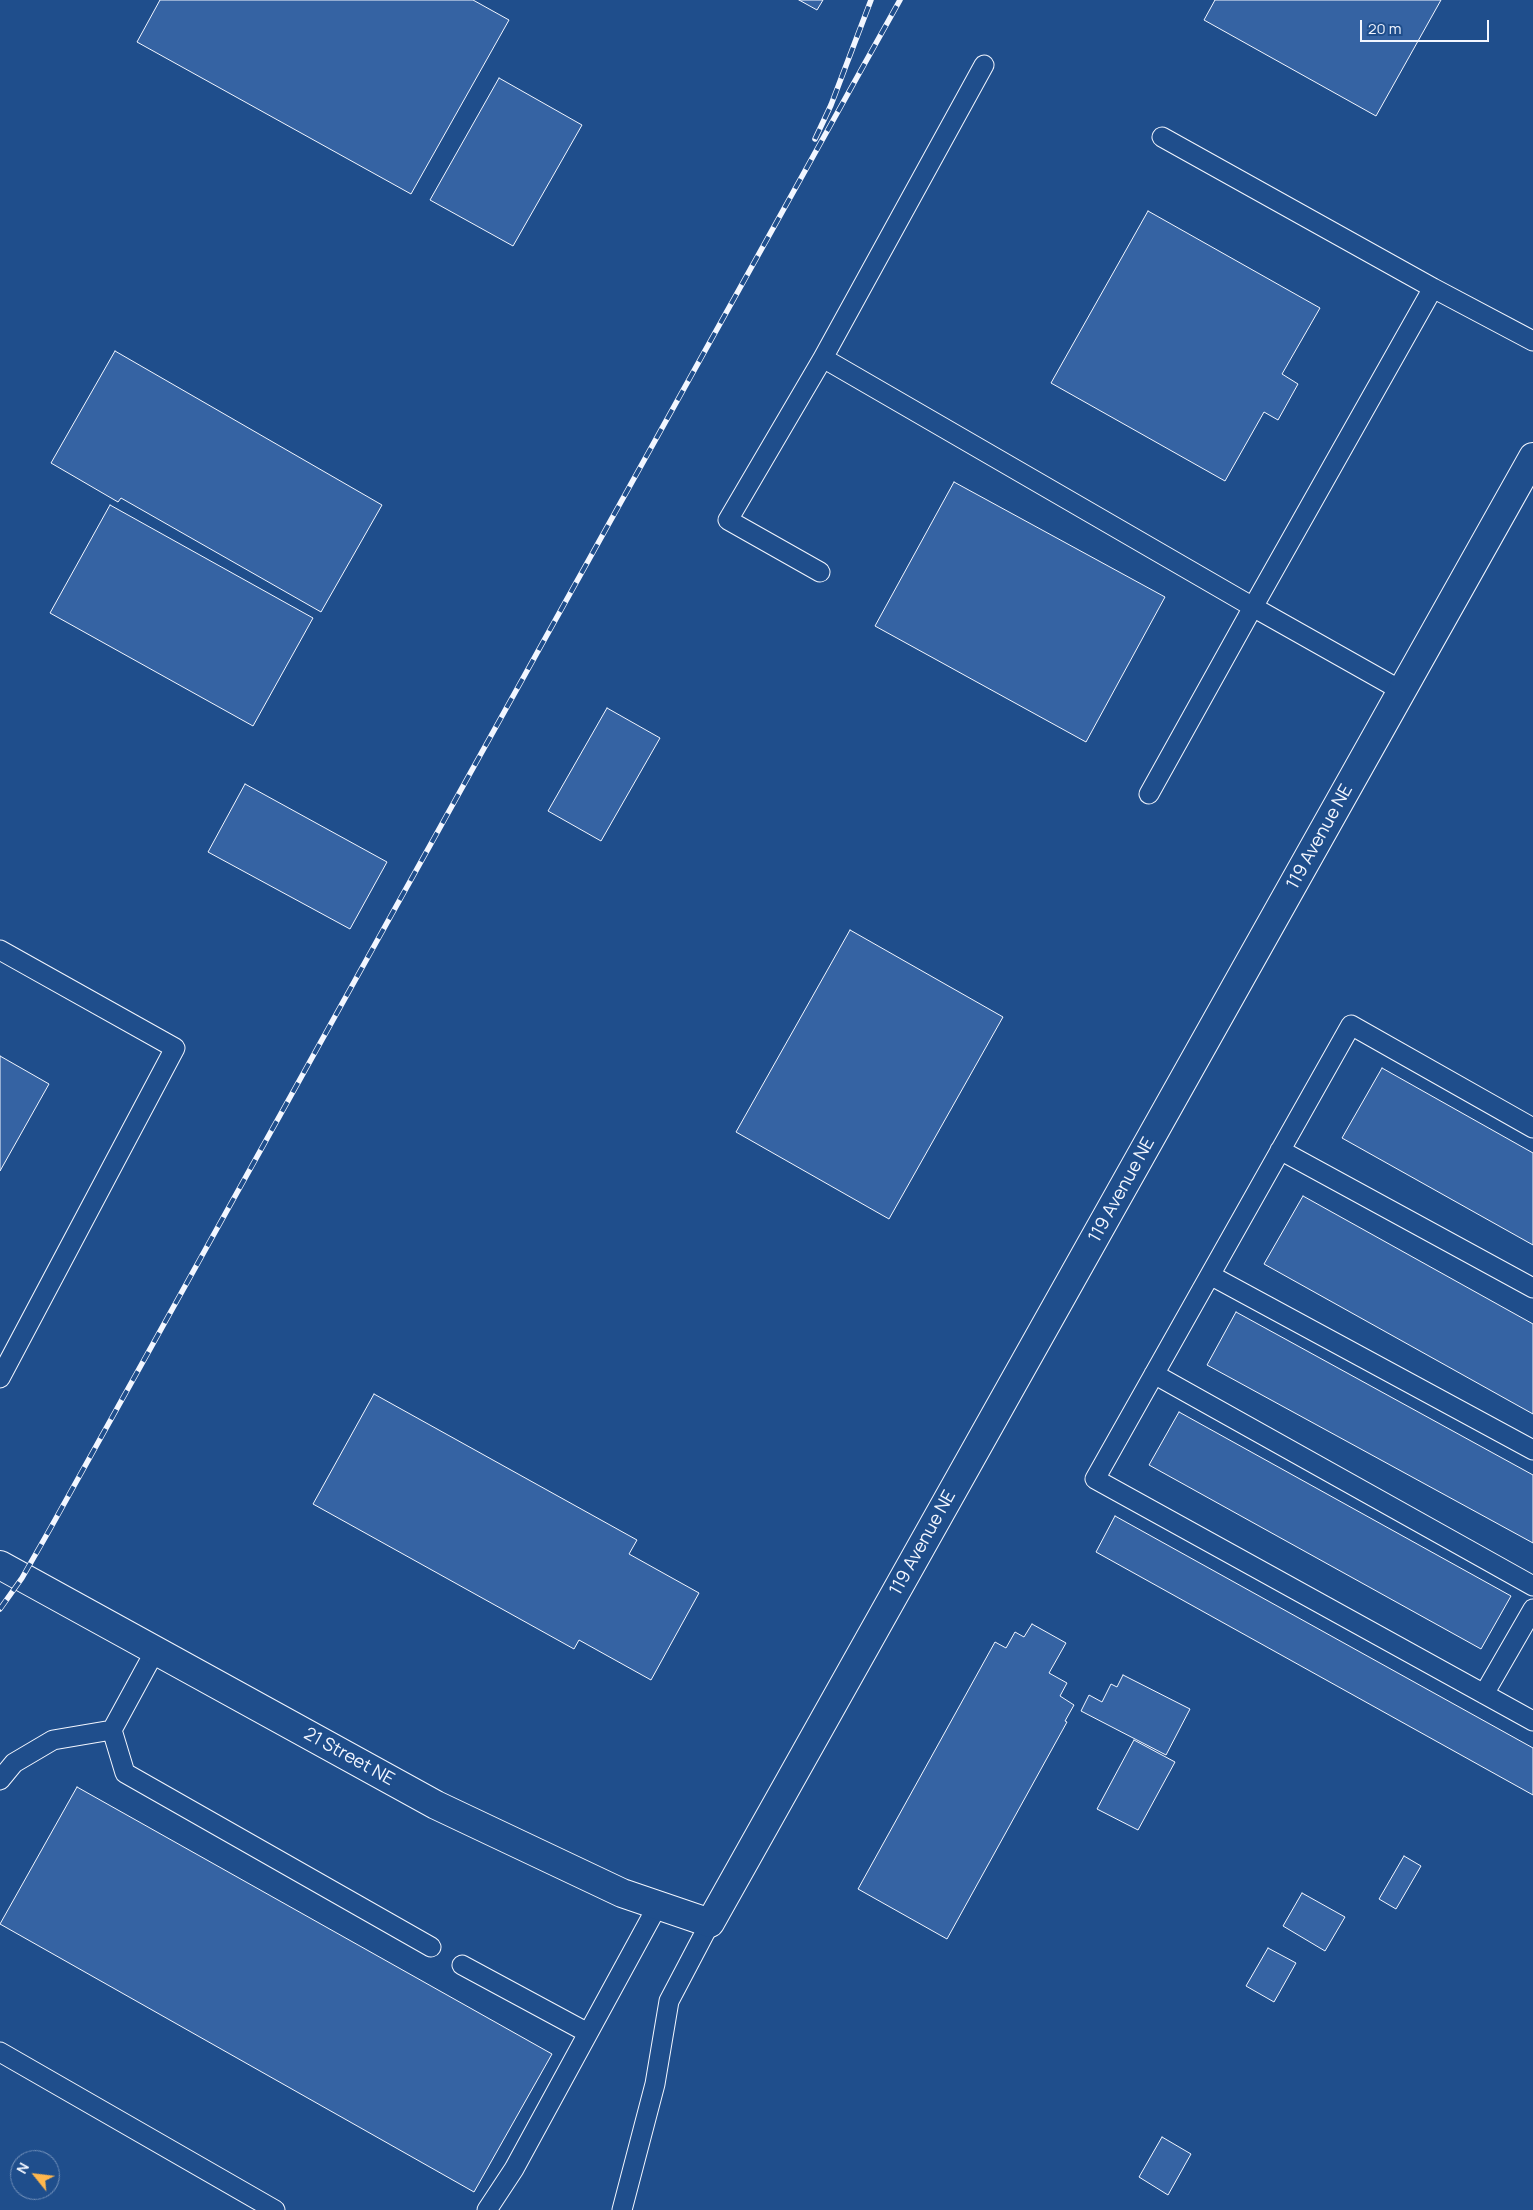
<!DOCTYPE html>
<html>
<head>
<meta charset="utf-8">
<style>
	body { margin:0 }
	#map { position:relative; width:1533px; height:2210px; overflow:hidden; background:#1f4e8c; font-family:Manrope,sans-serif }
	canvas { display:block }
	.north { position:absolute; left:10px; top:2150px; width:50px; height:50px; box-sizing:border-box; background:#1f4e8c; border:1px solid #7391ba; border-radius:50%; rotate:299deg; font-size:14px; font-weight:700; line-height:20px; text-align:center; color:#f2f6ff }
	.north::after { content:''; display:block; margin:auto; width:18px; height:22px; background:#ffb74d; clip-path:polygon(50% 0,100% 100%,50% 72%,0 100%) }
	.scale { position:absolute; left:1360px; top:20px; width:129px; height:22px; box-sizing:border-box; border:2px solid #f2f6ff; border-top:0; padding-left:6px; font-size:15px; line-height:18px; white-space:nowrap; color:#f2f6ff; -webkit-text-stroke:4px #1f4e8c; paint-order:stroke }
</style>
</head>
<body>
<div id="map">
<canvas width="1533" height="2210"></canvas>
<div class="north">N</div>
<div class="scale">20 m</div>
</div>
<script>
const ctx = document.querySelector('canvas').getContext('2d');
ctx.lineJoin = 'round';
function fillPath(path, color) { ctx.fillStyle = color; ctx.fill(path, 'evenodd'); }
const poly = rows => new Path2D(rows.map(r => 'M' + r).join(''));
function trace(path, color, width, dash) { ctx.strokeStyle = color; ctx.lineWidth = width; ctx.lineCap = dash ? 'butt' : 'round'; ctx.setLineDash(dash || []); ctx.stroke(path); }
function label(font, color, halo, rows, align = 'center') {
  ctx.font = font + ' Manrope,sans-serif'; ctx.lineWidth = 4; ctx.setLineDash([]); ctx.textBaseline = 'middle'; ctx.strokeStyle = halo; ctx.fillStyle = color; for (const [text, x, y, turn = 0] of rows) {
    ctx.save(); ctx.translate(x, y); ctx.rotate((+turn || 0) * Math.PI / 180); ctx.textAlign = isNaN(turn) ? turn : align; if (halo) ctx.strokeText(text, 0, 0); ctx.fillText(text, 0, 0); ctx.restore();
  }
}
const building = poly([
	[160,0,473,0,509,20,411,194,137,42,160,0],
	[799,0,823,0,817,10,799,0],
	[1215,0,1441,0,1376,116,1204,20,1215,0],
	[499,78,582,125,513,246,430,200,499,78],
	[1148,211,1320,308,1282,374,1298,384,1278,420,1264,412,1225,481,1051,383,1148,211],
	[115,351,382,505,321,612,121,498,118,502,51,463,115,351],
	[954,482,1165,597,1086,742,875,626,954,482],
	[110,505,313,618,253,726,50,613,110,505],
	[607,708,660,738,601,841,548,811,607,708],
	[245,784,387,862,350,929,208,852,245,784],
	[850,930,1003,1017,889,1219,736,1132,850,930],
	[0,1056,49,1084,0,1171,0,1056],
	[1382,1068,1533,1153,1533,1245,1342,1138,1382,1068],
	[1303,1196,1533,1324,1533,1414,1264,1264,1303,1196],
	[1236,1312,1533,1475,1533,1543,1207,1365,1236,1312],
	[374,1394,637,1540,629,1554,699,1593,651,1680,579,1640,574,1649,313,1504,374,1394],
	[1179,1412,1511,1596,1481,1649,1149,1465,1179,1412],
	[1115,1516,1533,1748,1533,1795,1096,1552,1115,1516],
	[1032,1624,1066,1643,1049,1673,1067,1683,1060,1696,1074,1705,1065,1721,1067,1722,947,1939,858,1889,995,1642,1006,1648,1015,1632,1024,1637,1032,1624],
	[1123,1675,1190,1709,1166,1755,1081,1711,1089,1695,1102,1702,1111,1684,1117,1687,1123,1675],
	[1134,1740,1175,1762,1138,1830,1097,1809,1134,1740],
	[77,1787,552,2054,474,2192,0,1924,77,1787],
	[1404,1856,1421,1866,1396,1909,1379,1899,1404,1856],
	[1302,1893,1345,1917,1325,1951,1283,1926,1302,1893],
	[1268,1948,1296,1963,1274,2002,1246,1986,1268,1948],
	[1162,2137,1191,2154,1168,2195,1139,2177,1162,2137]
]);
fillPath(building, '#3563a3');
trace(building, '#f2f6ff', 1);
const lane = poly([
	[984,65,823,358,1253,607,1433,288,1533,341],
	[1162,137,1433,288],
	[820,572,728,520,823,358],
	[1149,794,1253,607,1402,691],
	[0,950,175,1048,0,1378],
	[1533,1128,1351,1025,1095,1479,1533,1721],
	[1280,1150,1533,1288],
	[1210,1275,1533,1450],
	[1154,1374,1533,1586],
	[1484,1694,1533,1609],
	[112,1730,125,1773,431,1947],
	[0,1780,14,1763,53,1740,112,1730,155,1651],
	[462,1965,588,2033],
	[0,2052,275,2210],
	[487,2210,514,2169,658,1905],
	[622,2210,655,2084,669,2001,710,1923]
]);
const street = poly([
	[0,1565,436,1805,622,1893,710,1923,1533,457]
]);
trace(lane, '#f2f6ff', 21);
trace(street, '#f2f6ff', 30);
trace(lane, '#1f4e8c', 19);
trace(street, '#1f4e8c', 28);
const rail = poly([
	[815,139,831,105,871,0],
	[0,1609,22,1578,50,1529,900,0]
]);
trace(rail, '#f2f6ff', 5.5);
trace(rail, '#1f4e8c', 4, [11]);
label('18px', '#f2f6ff', '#1f4e8c', [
	["119 Avenue NE",1320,837,-61],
	["119 Avenue NE",1122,1190,-61],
	["119 Avenue NE",923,1543,-61],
	["21 Street NE",349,1757,29]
]);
</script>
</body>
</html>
